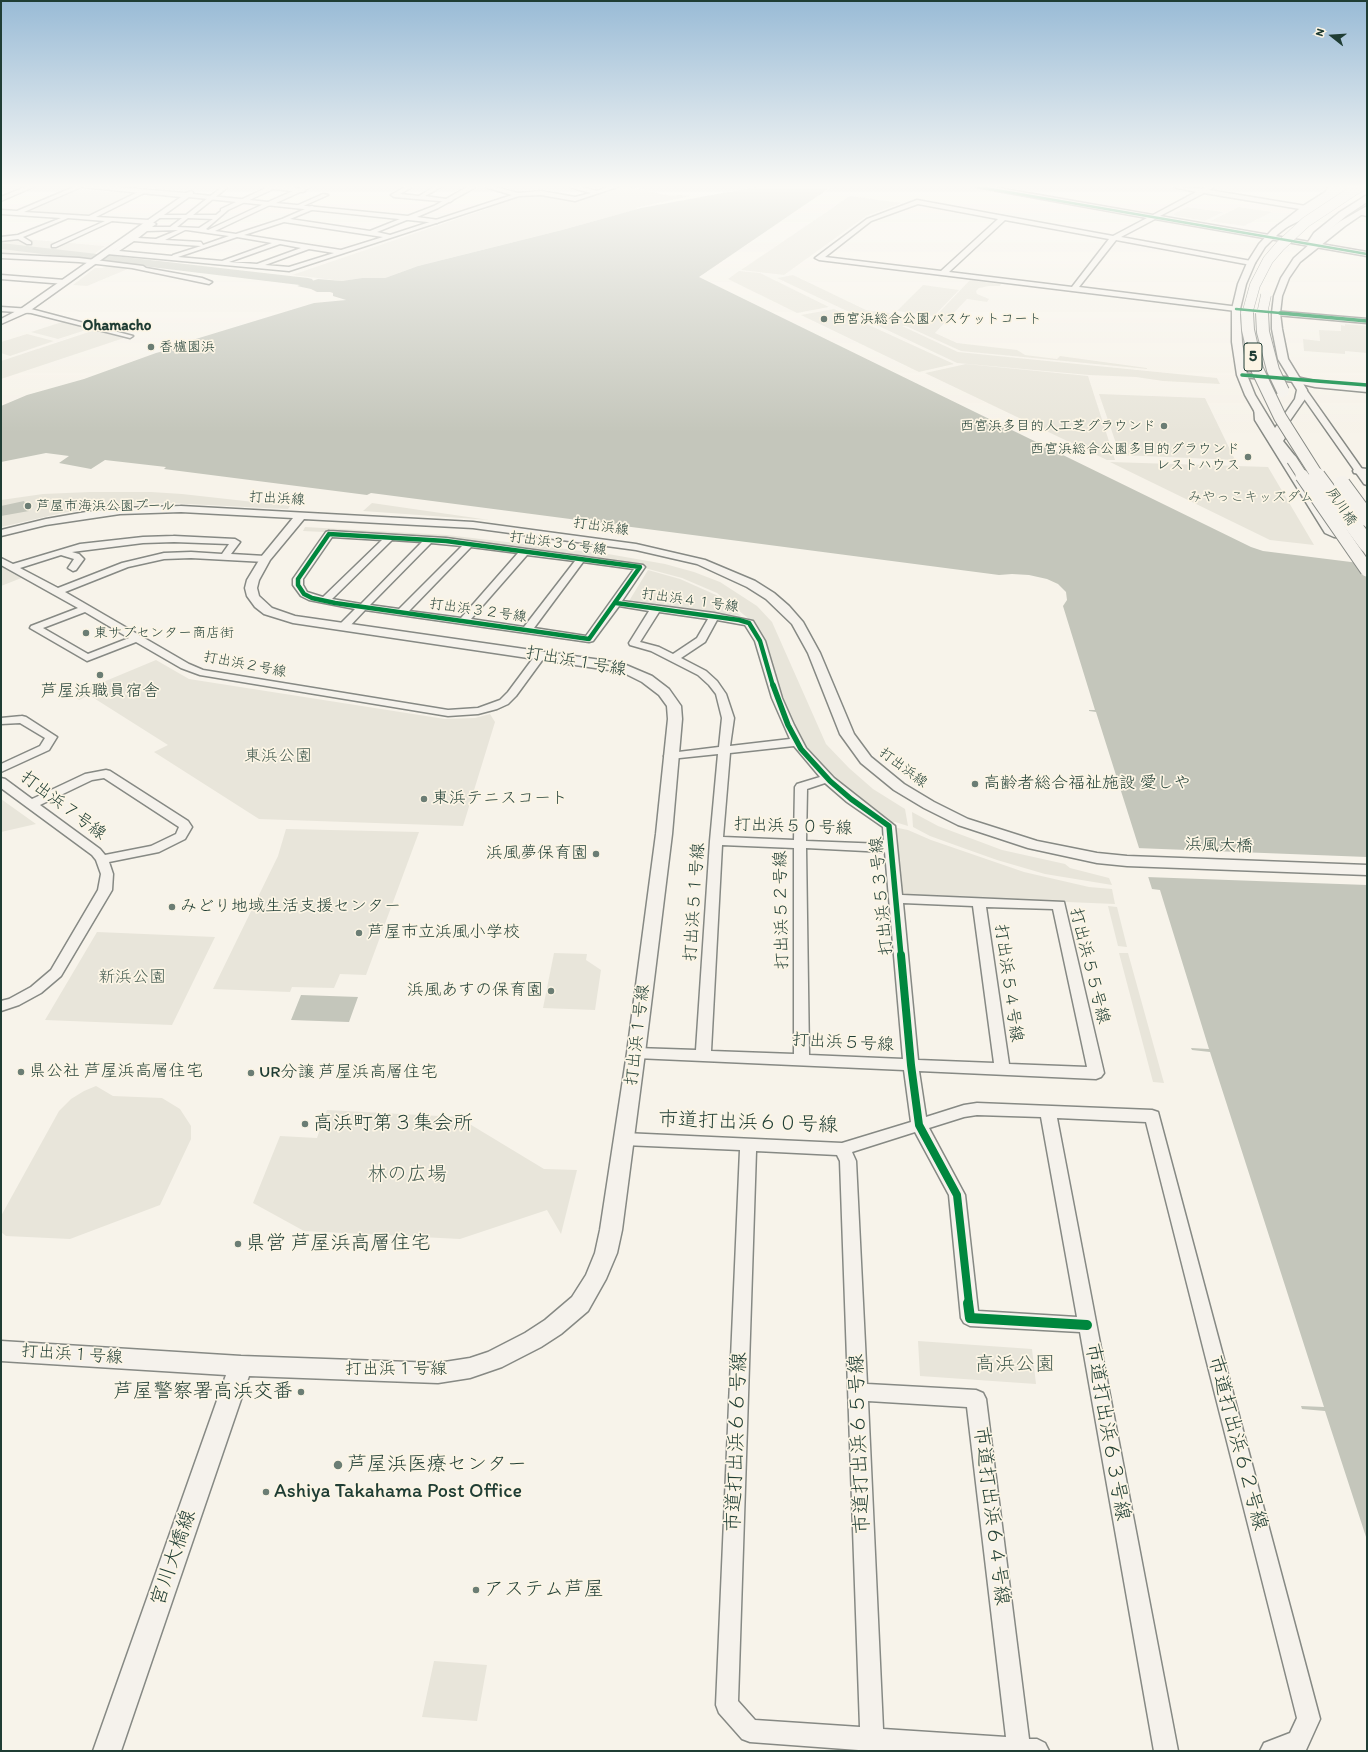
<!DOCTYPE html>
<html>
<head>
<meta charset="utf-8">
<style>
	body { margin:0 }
	#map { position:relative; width:1368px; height:1752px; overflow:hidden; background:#f7f3ea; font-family:Itim,sans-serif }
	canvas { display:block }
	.frame { position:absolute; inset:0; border:2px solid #1f3d34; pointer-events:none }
	.north { position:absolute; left:1312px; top:16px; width:40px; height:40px; -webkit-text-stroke:3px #fcf5e5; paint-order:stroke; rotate:287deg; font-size:11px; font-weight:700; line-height:16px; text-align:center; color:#1f3d34 }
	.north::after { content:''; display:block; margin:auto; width:14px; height:18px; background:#1f3d34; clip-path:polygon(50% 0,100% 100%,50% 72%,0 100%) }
</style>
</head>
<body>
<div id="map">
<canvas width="1368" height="1752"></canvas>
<div class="frame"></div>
<div class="north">N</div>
</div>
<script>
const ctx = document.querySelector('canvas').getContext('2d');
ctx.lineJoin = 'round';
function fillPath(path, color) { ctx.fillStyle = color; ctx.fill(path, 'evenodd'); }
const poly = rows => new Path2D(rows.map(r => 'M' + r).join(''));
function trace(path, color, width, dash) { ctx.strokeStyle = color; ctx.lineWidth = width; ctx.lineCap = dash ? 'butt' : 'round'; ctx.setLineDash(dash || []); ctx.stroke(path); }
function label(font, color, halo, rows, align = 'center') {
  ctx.font = font + ' Itim,"Klee One",sans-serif'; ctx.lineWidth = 3.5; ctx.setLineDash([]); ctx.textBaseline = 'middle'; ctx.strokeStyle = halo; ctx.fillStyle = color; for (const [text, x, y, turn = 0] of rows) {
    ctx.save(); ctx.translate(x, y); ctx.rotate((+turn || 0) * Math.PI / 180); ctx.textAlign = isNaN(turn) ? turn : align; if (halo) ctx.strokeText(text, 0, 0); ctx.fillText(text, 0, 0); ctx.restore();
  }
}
fillPath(poly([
	[620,187,630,187,670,196,681,195,690,196,635,208,638,209,562,230,418,266,385,278,362,278,342,281,292,275,489,208,487,207,519,195,533,193,577,200],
	[77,189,137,194,89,217,21,212],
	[850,196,901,203,866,216,784,275,741,270],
	[1187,207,1223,212,1205,221,1176,216,1173,214],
	[1239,207,1272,212,1244,226,1210,221],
	[1,237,105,246,86,260,1,255],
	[108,266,128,269,87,286,73,285,95,268,102,268],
	[739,271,760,273,829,307,797,313,728,279],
	[793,275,866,310,890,313,887,317,930,322,970,280,1001,284,1000,286,989,286,979,288,976,291,977,294,989,299,987,302,967,299,935,333,957,343,1017,350,1025,355,1057,359,1060,356,1147,368,1147,369,961,351,906,326,902,326,958,352,1217,378,1220,384,1163,381,1136,377,1089,375,957,363,777,278],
	[923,285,959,290,934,316,897,311],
	[834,309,954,364,919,372,801,315],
	[62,322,89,329,58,339,31,332],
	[1345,324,1367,326,1367,353,1345,351,1345,354,1304,351,1303,339,1320,341,1319,330,1341,331,1341,325,1345,326],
	[95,330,124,338,1,379,1,361],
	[27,334,54,341,10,356,1,353,1,342],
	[966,364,1088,376,1115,460,1107,460,925,373],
	[1099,394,1205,398,1235,460,1120,455],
	[1110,462,1268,467,1314,545,1270,540],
	[90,492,151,492,182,494,290,506,288,509,266,508,168,503,113,506,62,513,1,527,1,500,43,494],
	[372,503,489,520,363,511],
	[305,527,447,535,608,554,665,564,694,572,720,582,757,606,772,622,826,744,849,768,873,789,905,809,908,826,895,822,892,823,853,797,812,757,791,724,754,623,717,593,682,578,626,563,447,538,303,531],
	[1,564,24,577,1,586],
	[648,570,680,579,716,595,741,616,629,601],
	[156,660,189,679,445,719,475,718,490,714,495,722,463,826,259,819,154,752,168,745,89,695,79,700,72,695],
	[1,799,36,824,1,832],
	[912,812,938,826,1002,850,1065,864,1070,868,1109,878,1112,885,1045,874,997,860,966,849,930,836,913,827],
	[893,827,908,830,931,840,1024,872,1089,887,1112,889,1115,904,901,895],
	[286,829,419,832,366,975,340,974,334,988,292,987,290,992,213,989,278,856],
	[1108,906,1117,907,1127,947,1118,946],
	[97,932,215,937,172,1025,45,1020],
	[554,953,587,954,586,960,601,970,595,1010,543,1008],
	[1119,953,1128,953,1164,1083,1153,1082],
	[96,1086,113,1096,162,1098,180,1109,191,1126,191,1139,160,1205,70,1239,6,1236,1,1232,1,1216,59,1111,71,1099,84,1091],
	[327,1110,458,1117,544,1169,577,1170,561,1234,547,1210,460,1239,304,1231,253,1203,280,1136,317,1138],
	[918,1341,1032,1349,1036,1384,920,1376],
	[434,1661,487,1665,477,1721,422,1717]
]), '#e8e5da');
fillPath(poly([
	[756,187,831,187,699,277,1251,547,1263,551,1367,564,1367,1540,1325,1411,1302,1409,1301,1406,1324,1407,1210,1052,1192,1050,1191,1048,1209,1049,1160,890,1152,889,1096,712,1089,711,1089,710,1095,710,1063,606,1067,600,1066,592,1058,584,1047,579,1029,575,1012,574,999,575,371,493,367,495,164,469,166,467,105,460,91,469,59,463,69,456,46,453,1,462,1,406,27,395,84,379,156,353,171,349,176,345,314,303,346,300,333,296,333,293,330,292,317,292,311,289,297,286,318,279,342,281,362,278,385,278,418,266,562,230,641,208],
	[24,501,29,511,1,516,1,506],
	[301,995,358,997,349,1022,291,1020]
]), '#c4c6bb');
fillPath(poly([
	[1136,848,1367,857,1367,885,1146,877]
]), '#f7f3ea');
fillPath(poly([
	[1,243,308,278,312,279,314,282,312,285,308,286,1,249,1,243]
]), '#c4c6bb');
const minor = poly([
	[25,187,33,187,1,201,1,197,25,187],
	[74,187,81,187,24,212,89,216,142,190,145,192,144,193,96,217,149,220,156,224,152,227,170,227,182,218,158,218,156,217,156,215,186,215,222,187,228,187,193,215,216,215,221,211,221,209,266,188,264,187,290,187,306,190,303,192,273,189,228,210,206,229,208,230,268,202,270,203,270,205,215,231,236,234,282,219,312,206,314,207,314,209,290,219,370,231,405,217,409,217,409,219,377,232,390,235,512,195,485,187,495,187,518,193,541,191,575,197,591,193,569,187,581,187,597,191,608,187,617,187,575,201,541,195,519,196,289,271,107,254,104,252,107,250,113,251,149,224,148,224,112,221,56,247,52,247,52,245,105,221,68,218,23,237,31,242,31,244,27,244,18,239,1,241,1,237,18,235,61,218,1,214,1,210,17,211,74,187],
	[188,218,213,219,199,228,177,227,188,218],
	[284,222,383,237,341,250,244,235,284,222],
	[178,230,156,239,138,238,147,231,178,230],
	[185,230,187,230,229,236,203,245,201,242,165,240,185,230],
	[237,237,272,243,222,261,178,257,237,237],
	[134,241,157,243,201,246,173,255,172,256,119,251,134,241],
	[280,244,301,248,257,264,229,262,280,244],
	[309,249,334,253,289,267,265,265,309,249],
	[405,187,412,187,400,194,419,196,434,187,441,187,425,196,453,200,450,202,394,197,391,195,405,187],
	[1328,187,1333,187,1328,196,1324,196,1328,187],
	[323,194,328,195,301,207,296,206,323,194],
	[1,254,79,258,143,266,146,268,202,278,212,282,209,284,132,268,79,262,1,258,1,254],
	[1,275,65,280,68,282,65,284,1,279,1,275],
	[1,307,31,309,133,336,130,338,31,313,1,311,1,307],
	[1239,373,1296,378,1300,380,1296,382,1242,377,1238,375,1239,373],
	[1299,388,1305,388,1367,476,1367,485,1364,484,1298,390,1299,388],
	[1254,406,1257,406,1261,408,1263,420,1331,529,1354,535,1356,537,1354,539,1334,537,1325,533,1255,420,1254,406],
	[329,531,446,538,643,565,645,567,622,601,714,613,753,621,765,641,782,698,794,725,806,748,834,778,895,826,902,895,1064,902,1104,1073,1101,1077,1096,1079,919,1071,926,1117,964,1105,977,1103,1152,1110,1158,1112,1320,1719,1306,1750,1260,1751,1264,1743,1290,1733,1297,1718,1146,1122,1057,1118,1178,1751,1154,1751,1080,1332,970,1326,964,1323,961,1318,949,1195,915,1132,852,1152,856,1161,867,1384,976,1390,983,1393,986,1399,1029,1739,1037,1739,1045,1743,1049,1751,872,1751,750,1742,742,1739,719,1713,716,1705,740,1150,624,1145,618,1143,616,1139,618,1135,624,1133,842,1143,911,1122,904,1070,636,1058,631,1057,628,1053,631,1049,636,1048,696,1050,710,841,718,754,670,759,666,758,664,756,666,754,670,753,719,747,722,718,716,694,709,685,698,675,651,651,630,645,629,643,649,611,619,606,593,641,589,642,365,610,348,628,340,628,339,626,340,624,355,609,309,600,301,596,293,585,293,579,326,532,329,531],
	[332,537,382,540,323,597,307,592,303,585,303,579,332,537],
	[392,540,422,542,361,604,332,599,392,540],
	[431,543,462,546,399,609,370,605,431,543],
	[471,547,518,553,461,618,409,611,471,547],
	[527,555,575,561,524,627,471,619,527,555],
	[583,562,634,569,586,636,534,628,583,562],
	[659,612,708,619,697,638,673,654,659,647,640,642,659,612],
	[717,620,745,625,755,641,772,698,790,739,730,746,734,718,726,694,717,681,706,671,681,658,705,642,717,620],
	[794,746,820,777,797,784,795,787,794,840,723,837,730,753,794,746],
	[825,783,847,802,883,827,884,844,806,841,807,789,825,783],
	[722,845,794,848,794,1054,711,1051,722,845],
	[806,848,885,852,903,1059,809,1055,806,848],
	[903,903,973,906,994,1063,918,1060,903,903],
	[986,907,1053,909,1087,1067,1009,1064,986,907],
	[977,1115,1041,1117,1077,1317,978,1311,965,1195,929,1128,964,1117,977,1115],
	[756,1151,837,1155,840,1161,860,1727,755,1720,738,1701,756,1151],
	[868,1401,967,1407,1006,1737,883,1729,868,1401],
	[174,536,235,539,240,542,231,554,265,556,270,559,265,562,191,558,164,559,128,567,65,592,189,664,203,670,448,710,478,708,500,700,508,692,537,653,545,653,546,655,516,696,508,704,497,709,478,714,448,716,200,675,181,668,136,642,87,661,30,628,31,626,78,608,1,565,1,558,13,564,80,544,143,537,174,536],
	[174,542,229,544,222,554,191,552,164,553,122,563,58,588,20,568,61,555,74,559,68,568,73,571,76,570,84,559,79,554,72,552,143,543,174,542],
	[85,612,129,638,88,654,43,628,85,612],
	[22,716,26,717,57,737,49,750,1,772,1,764,40,746,45,738,20,723,1,724,1,718,22,716],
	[106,770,110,771,188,821,192,827,185,839,159,852,109,862,113,874,112,890,61,976,41,993,19,1005,1,1011,1,1001,9,999,31,987,51,970,98,890,101,874,96,860,92,855,1,788,1,778,5,779,32,799,85,774,106,770],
	[104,778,179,827,176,834,151,846,105,855,100,849,40,805,92,780,104,778]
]);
const tertiary = poly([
	[82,187,114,187,186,193,191,191,193,192,193,194,268,202,302,187,311,187,276,203,408,216,434,206,467,187,476,187,438,208,417,217,439,220,440,221,437,223,189,197,28,312,1,324,1,319,22,308,181,197,82,187],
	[976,187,993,187,1153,215,1196,192,1173,187,1202,189,1205,187,1214,187,1209,190,1306,206,1309,208,1306,210,1204,193,1160,216,1367,252,1367,256,1155,219,1121,237,1251,261,1255,263,1251,265,1116,240,1079,287,1239,307,1240,309,1236,311,819,260,815,258,867,219,917,200,1113,236,1147,218,976,187],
	[918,204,998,219,941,271,825,257,871,221,918,204],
	[1005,220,1109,239,1072,287,949,272,1005,220],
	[1360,211,1367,212,1367,216,1358,214,1357,213,1360,211],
	[1273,311,1367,319,1367,323,1276,315,1273,315,1273,311],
	[1296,377,1315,381,1367,386,1367,392,1315,387,1293,382,1292,380,1293,378,1296,377],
	[1358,468,1367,469,1367,475,1354,473,1353,471,1354,469,1358,468],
	[181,506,473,522,636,544,705,560,755,581,774,593,789,606,803,622,820,653,854,734,871,757,904,784,934,802,968,819,1037,841,1097,853,1127,856,1367,865,1367,875,1127,866,1097,863,1028,848,958,825,924,808,894,790,861,763,840,734,808,653,792,624,766,599,747,587,697,564,636,550,473,528,304,519,270,560,259,580,257,588,259,596,272,608,295,616,601,660,626,665,652,676,669,689,681,706,682,719,672,834,645,1053,622,1230,617,1253,606,1279,588,1311,561,1334,541,1347,502,1367,470,1378,438,1383,249,1376,121,1751,93,1751,226,1375,1,1361,1,1341,241,1356,438,1363,470,1358,488,1352,525,1333,545,1320,572,1297,586,1275,595,1253,600,1230,627,1053,656,834,668,719,667,706,659,695,642,682,622,672,293,623,264,614,255,607,247,596,245,588,247,580,261,557,293,518,181,512,120,514,46,525,1,536,1,530,46,519,86,512,120,508,181,506]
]);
const secondary = poly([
	[1333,187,1341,187,1309,210,1278,234,1265,247,1255,263,1246,284,1240,309,1242,342,1247,375,1255,395,1275,428,1295,399,1297,390,1278,359,1272,329,1272,313,1274,296,1281,278,1294,258,1311,243,1339,222,1367,206,1367,211,1345,226,1300,262,1289,278,1282,296,1280,313,1282,329,1288,359,1307,390,1305,399,1282,432,1285,438,1283,441,1298,460,1292,463,1288,462,1276,449,1245,395,1237,375,1232,342,1232,309,1238,284,1247,263,1259,244,1272,230,1303,206,1333,187]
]);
const motorway = poly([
	[1341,187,1352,187,1307,217,1285,228,1282,229,1277,226,1341,187],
	[1367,195,1367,202,1346,216,1321,237,1317,247,1311,247,1308,242,1314,233,1340,212,1367,195]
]);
trace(minor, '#868984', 3);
trace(tertiary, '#868984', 3);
trace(secondary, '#868984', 3);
trace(motorway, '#868984', 3);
fillPath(minor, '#f5f2ec');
fillPath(tertiary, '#f5f2ec');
fillPath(secondary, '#f5f2ec');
fillPath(motorway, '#f5f2ec');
const secondaryBridgeFar1 = poly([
	[1292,460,1303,477]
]);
const secondaryBridge = poly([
	[1302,476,1367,570]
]);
const motorwayBridgeFar2 = poly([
	[1247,314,1255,285,1268,260,1280,246,1306,222,1359,187],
	[1262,314,1266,295]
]);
const motorwayBridgeFar1 = poly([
	[1247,313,1248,330,1257,369,1280,417,1318,477],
	[1262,313,1263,332,1273,370,1283,391]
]);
const motorwayBridge = poly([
	[1317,476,1367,544],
	[1342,484,1367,518]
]);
trace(secondaryBridgeFar1, '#868984', 12, []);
trace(secondaryBridge, '#868984', 15, []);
trace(motorwayBridgeFar2, '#868984', 11, []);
trace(motorwayBridgeFar1, '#868984', 14, []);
trace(motorwayBridge, '#868984', 18, []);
trace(secondaryBridgeFar1, '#f5f2ec', 10);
trace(secondaryBridge, '#f5f2ec', 13);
trace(motorwayBridgeFar2, '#f5f2ec', 10);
trace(motorwayBridgeFar1, '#f5f2ec', 12);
trace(motorwayBridge, '#f5f2ec', 16);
trace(poly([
	[979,187,1367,254],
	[1236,309,1291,314]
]), '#00873e', 2.5);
trace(poly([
	[1280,313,1367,321],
	[1242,375,1367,385]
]), '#00873e', 3.5);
trace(poly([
	[329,534,446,541,640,567,589,639,335,603,312,598,304,594,298,585,298,579,329,534],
	[616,603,739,620,749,623,760,641,773,686]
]), '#00873e', 4.5);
trace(poly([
	[773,685,788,725,801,749,830,781,851,799,889,826,901,956]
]), '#00873e', 5.5);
trace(poly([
	[901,955,911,1065,919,1125,957,1195,969,1304]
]), '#00873e', 8);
trace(poly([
	[968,1303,970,1318,1087,1325]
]), '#00873e', 10);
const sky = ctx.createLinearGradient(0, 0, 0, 433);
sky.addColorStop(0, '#99bbd6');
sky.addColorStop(0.43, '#fbfaf6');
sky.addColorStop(1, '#fbfaf600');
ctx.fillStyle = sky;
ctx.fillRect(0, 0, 1368, 433);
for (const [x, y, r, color] of [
	[824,319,4,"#6b7d74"],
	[151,347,4,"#6b7d74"],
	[1164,426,4,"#6b7d74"],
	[1248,457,4,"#6b7d74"],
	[28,506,4,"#6b7d74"],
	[86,633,4,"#6b7d74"],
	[100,675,4,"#6b7d74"],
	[975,784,4,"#6b7d74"],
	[424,799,4,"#6b7d74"],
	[596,854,4,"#6b7d74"],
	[172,907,4,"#6b7d74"],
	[359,933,4,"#6b7d74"],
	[551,991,4,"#6b7d74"],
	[21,1072,4,"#6b7d74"],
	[251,1073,4,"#6b7d74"],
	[305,1124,4,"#6b7d74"],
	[238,1244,4,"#6b7d74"],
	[301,1392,4,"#6b7d74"],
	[338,1465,5,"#6b7d74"],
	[266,1492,4,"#6b7d74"],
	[476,1590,4,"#6b7d74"]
]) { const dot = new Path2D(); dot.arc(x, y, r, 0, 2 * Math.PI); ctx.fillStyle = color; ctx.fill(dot); trace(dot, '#fcf5e5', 1.5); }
label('14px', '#1f3d34', '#fcf5e5', [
	["西宮浜総合公園バスケットコート",832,319],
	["香櫨園浜",159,347],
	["西宮浜多目的人工芝グラウンド",1156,426,"right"],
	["西宮浜総合公園多目的グラウンド",1240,449,"right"],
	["レストハウス",1240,465,"right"],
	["芦屋市海浜公園プール",36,506],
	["東サブセンター商店街",94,633]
], 'left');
label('14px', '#455c52', '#fcf5e5', [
	["みやっこキッズダム",1251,497]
]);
label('14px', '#1f3d34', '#fcf5e5', [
	["打出浜線",277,499,3],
	["夙川橋",1341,507,56],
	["打出浜線",601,527,8],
	["打出浜３６号線",558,544,8],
	["打出浜４１号線",690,601,8],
	["打出浜３２号線",478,611,8],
	["打出浜２号線",245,665,11],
	["打出浜線",903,768,37]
]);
label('bold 15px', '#1f3d34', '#fcf5e5', [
	["Ohamacho",117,326]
]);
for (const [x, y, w] of [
	[1253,357,18]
]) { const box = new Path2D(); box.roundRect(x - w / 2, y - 14, w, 28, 3); ctx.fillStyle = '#fcf5e5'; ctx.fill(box); trace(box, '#1f3d34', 1); }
label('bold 16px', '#1f3d34', null, [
	["5",1253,357]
]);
label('17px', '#1f3d34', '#fcf5e5', [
	["打出浜１号線",576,662,10],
	["打出浜７号線",63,806,37],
	["打出浜５０号線",793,827,2],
	["浜風大橋",1219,846,2],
	["打出浜５３号線",882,896,-95],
	["打出浜５１号線",695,902,-86],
	["打出浜５２号線",782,910,-91],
	["打出浜５５号線",1089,966,76],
	["打出浜５４号線",1008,983,82],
	["打出浜１号線",638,1035,-83],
	["打出浜５号線",843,1043,3],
	["打出浜１号線",72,1355,4],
	["打出浜１号線",396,1370]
]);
label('17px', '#1f3d34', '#fcf5e5', [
	["芦屋浜職員宿舎",100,692,"center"],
	["高齢者総合福祉施設 愛しや",983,784],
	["東浜テニスコート",432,799],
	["浜風夢保育園",588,854,"right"],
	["みどり地域生活支援センター",180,907],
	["芦屋市立浜風小学校",367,933],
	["浜風あすの保育園",543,991,"right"],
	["県公社 芦屋浜高層住宅",29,1072],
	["UR分譲 芦屋浜高層住宅",259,1073]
], 'left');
label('17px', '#455c52', '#fcf5e5', [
	["東浜公園",278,757],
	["新浜公園",132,978]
]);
label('20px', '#1f3d34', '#fcf5e5', [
	["市道打出浜６０号線",748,1123,2],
	["市道打出浜６３号線",1107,1432,80],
	["市道打出浜６６号線",737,1442,-88],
	["市道打出浜６２号線",1237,1443,75],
	["市道打出浜６５号線",860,1444,-92],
	["市道打出浜６４号線",991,1516,83],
	["宮川大橋線",174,1558,-71]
]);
label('20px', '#1f3d34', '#fcf5e5', [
	["高浜町第３集会所",313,1124],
	["県営 芦屋浜高層住宅",246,1244],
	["芦屋警察署高浜交番",293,1392,"right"],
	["芦屋浜医療センター",347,1465],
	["Ashiya Takahama Post Office",274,1492],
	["アステム芦屋",484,1590]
], 'left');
label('20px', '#455c52', '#fcf5e5', [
	["林の広場",407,1175],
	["高浜公園",1015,1365]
]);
</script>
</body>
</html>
